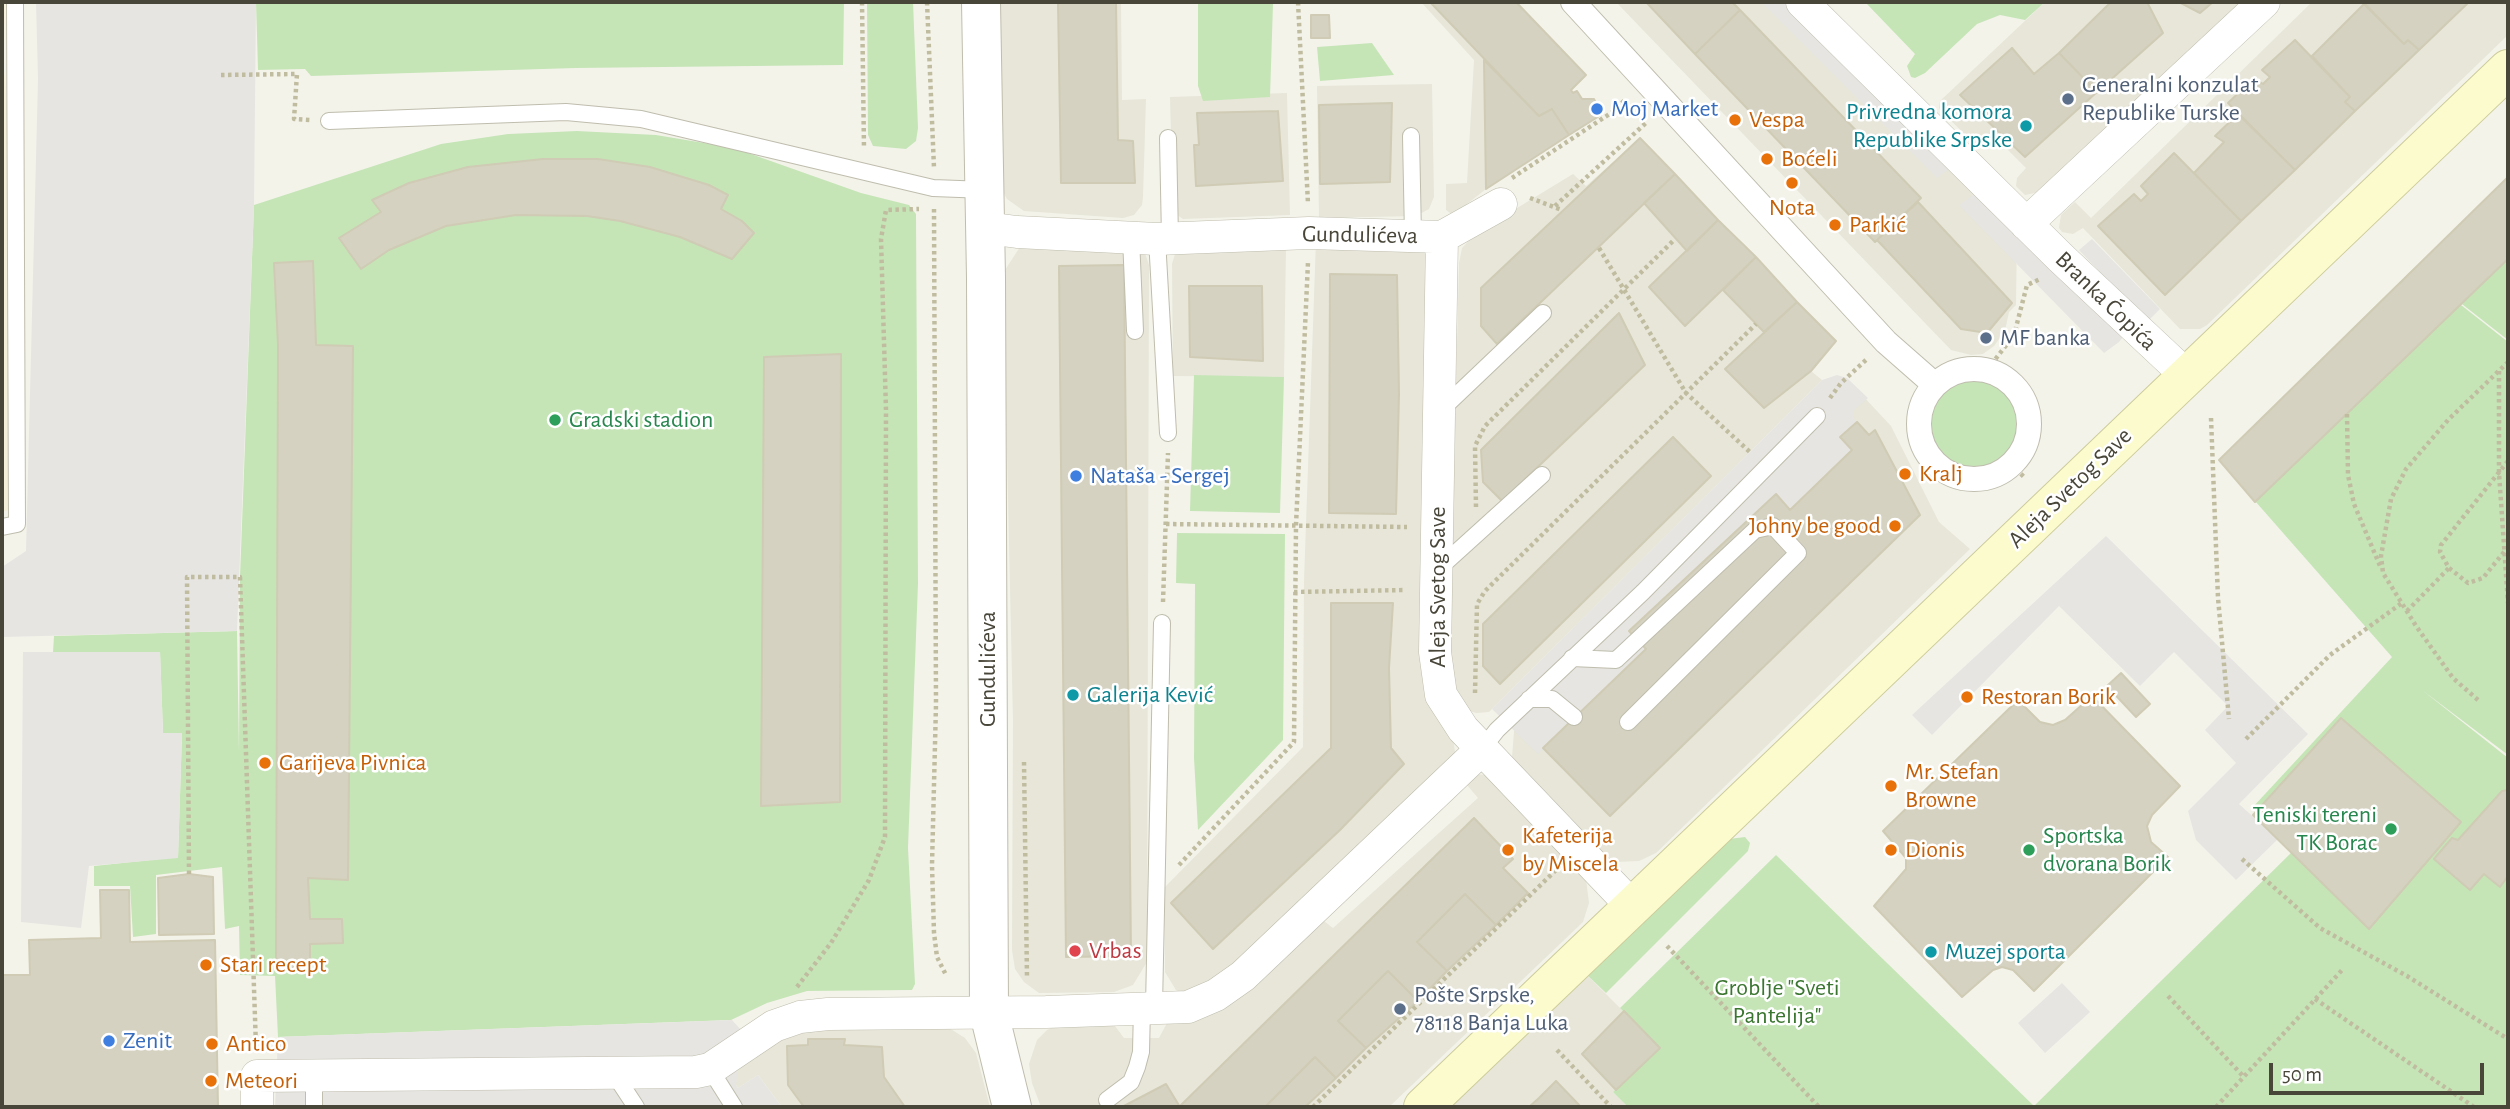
<!DOCTYPE html>
<html>
<head>
<meta charset="utf-8">
<style>
	body { margin:0 }
	#map { position:relative; width:2510px; height:1109px; overflow:hidden; background:#f4f3ea; font-family:"Alegreya Sans",sans-serif }
	canvas { display:block }
	.frame { position:absolute; inset:0; border:4px solid #484539; pointer-events:none }
	.scale { position:absolute; left:2269px; top:1063px; width:215px; height:32px; box-sizing:border-box; border:4px solid #484539; border-top:0; padding-left:9px; font-size:21px; line-height:24px; white-space:nowrap; color:#484539; -webkit-text-stroke:5px #fff; paint-order:stroke }
</style>
</head>
<body>
<div id="map">
<canvas width="2510" height="1109"></canvas>
<div class="frame"></div>
<div class="scale">50 m</div>
</div>
<script>
const ctx = document.querySelector('canvas').getContext('2d');
ctx.lineJoin = 'round';
function fillPath(path, color) { ctx.fillStyle = color; ctx.fill(path, 'evenodd'); }
const poly = rows => new Path2D(rows.map(r => 'M' + r).join(''));
function trace(path, color, width, dash) { ctx.strokeStyle = color; ctx.lineWidth = width; ctx.lineCap = dash ? 'butt' : 'round'; ctx.setLineDash(dash || []); ctx.stroke(path); }
function label(font, color, halo, rows, align = 'center') {
  ctx.font = font + ' "Alegreya Sans",sans-serif'; ctx.lineWidth = 5; ctx.setLineDash([]); ctx.textBaseline = 'middle'; ctx.strokeStyle = halo; ctx.fillStyle = color; for (const [text, x, y, turn = 0] of rows) {
    ctx.save(); ctx.translate(x, y); ctx.rotate((+turn || 0) * Math.PI / 180); ctx.textAlign = isNaN(turn) ? turn : align; if (halo) ctx.strokeText(text, 0, 0); ctx.fillText(text, 0, 0); ctx.restore();
  }
}
fillPath(poly([
	[999,2,1121,2,1122,100,1146,99,1143,197,1142,205,1134,215,1123,218,1024,211,1007,199,1003,192],
	[1421,2,1516,2,1586,75,1571,90,1573,93,1577,91,1582,99,1594,99,1601,115,1486,189,1453,215,1446,210,1446,184,1467,183,1474,60],
	[1616,2,1797,2,2017,227,2016,305,2009,312,2005,331,1994,346,1983,354,1971,355,1951,350],
	[2045,2,2244,2,2040,192,2025,195,2016,186,2017,178,2026,168,1995,137,1983,146,1975,144,1947,117,1939,108,1940,101],
	[2312,2,2508,2,2508,35,2207,325,2200,329,2180,329,2083,228,2073,234,2062,232,2059,228,2061,215,2075,202,2091,218],
	[1432,84,1434,197,1429,209,1416,216,1319,218,1317,86],
	[1287,93,1290,215,1183,219,1176,214,1173,207,1170,97],
	[1640,138,1836,341,1811,371,1822,380,1489,712,1476,713,1467,710,1454,692,1449,666,1459,263,1462,248,1476,233,1573,174,1586,186],
	[1316,240,1424,249,1426,257,1430,579,1455,752,1446,767,1241,968,1182,994,1176,990,1165,972,1165,887,1303,747,1304,581],
	[1020,247,1145,253,1149,265,1147,962,1133,985,1114,992,1039,993,1024,982,1015,969,1012,950,1013,721,1003,273],
	[1286,249,1284,377,1173,376,1172,264,1175,254,1179,250],
	[1848,380,1891,426,1939,522,1970,549,1656,853,1639,861,1615,862,1603,855,1512,758,1514,731],
	[1476,774,1486,775,1586,879,1589,903,1583,922,1389,1107,1041,1107,1032,1083,1029,1064,1037,1040,1047,1030,1062,1023,1102,1022,1115,1026,1124,1038,1159,1038,1167,1023,1320,918,1333,928,1478,798,1467,785],
	[1586,974,1660,1048,1613,1092,1628,1107,1451,1107],
	[949,1028,965,1038,976,1053,990,1107,782,1107,758,1075,738,1088,736,1085,735,1076,742,1063,778,1038,810,1029]
]), '#e7e6d9');
fillPath(poly([
	[2,2,5,2,4,68,8,122,11,509,2,512]
]), '#f4efd8');
fillPath(poly([
	[256,2,844,2,843,65,576,68,311,76,305,69,258,70],
	[867,2,913,2,918,128,916,141,906,149,873,146,868,135],
	[1198,2,1273,4,1270,97,1203,101,1198,86],
	[1865,2,2045,2,2025,20,2000,15,1977,24,1925,73,1915,78,1911,77,1907,66,1915,54],
	[1372,43,1394,75,1320,81,1317,47],
	[577,131,656,135,734,148,861,193,909,205,916,214,918,583,908,848,915,984,912,990,807,991,767,1003,731,1020,278,1037,275,976,240,975,239,926,225,929,222,867,156,875,156,934,133,937,130,886,94,886,94,866,178,857,182,733,163,733,160,652,53,652,54,636,237,631,239,752,240,577,254,205,441,144,508,134],
	[2508,181,2508,340,2417,269],
	[2414,268,2508,342,2508,755,2422,690,2508,758,2508,1107,1628,1107,1613,1092,1659,1048,1620,1008,1776,855,2034,1106,2294,850,2252,808,2392,657,2219,460],
	[1194,375,1284,377,1280,513,1190,511],
	'1928 424a46 46 0 1 1 92 0a46 46 0 1 1-92 0Z',
	[1177,533,1285,534,1283,740,1198,830,1194,758,1195,584,1176,583],
	[1745,837,1750,843,1748,851,1606,993,1586,974,1729,839]
]), '#c5e5b7');
fillPath(poly([
	[36,2,256,2,254,205,237,631,2,637,2,567,26,551,38,79],
	[1761,2,1792,2,1953,166,1937,178],
	[1980,190,2123,337,2119,342,2104,353,1959,205],
	[2092,239,2160,309,2147,322,2079,250],
	[1837,375,1847,378,1868,398,1854,410,1853,418,1857,422,1840,437,1852,450,1790,510,1775,495,1715,552,1646,649,1538,754,1492,709,1822,380],
	[2106,536,2308,734,2239,804,2278,839,2236,880,2196,840,2188,811,2236,763,2205,730,2228,706,2174,652,2140,686,2059,606,1932,735,1912,715],
	[23,652,160,652,163,733,182,733,178,858,89,866,81,928,21,922],
	[2062,983,2090,1012,2045,1053,2018,1023],
	[732,1020,759,1050,738,1069,736,1085,738,1088,758,1075,782,1107,275,1107,278,1037]
]), '#e6e5e1');
const building = poly([
	[1058,2,1116,2,1118,140,1133,141,1135,183,1061,183,1058,2],
	[1430,2,1516,2,1586,75,1571,90,1573,93,1577,91,1582,99,1594,99,1601,115,1569,135,1552,109,1539,116,1430,2],
	[1646,2,1732,2,1740,10,1695,54,1646,2],
	[2111,2,2147,2,2163,33,2097,92,2059,53,2111,2],
	[2179,2,2213,2,2200,13,2179,2],
	[2363,2,2469,2,2419,50,2408,40,2404,44,2363,2],
	[2364,4,2404,44,2408,40,2419,50,2355,111,2345,102,2350,97,2312,56,2364,4],
	[1740,10,1921,198,1875,242,1695,54,1740,10],
	[1311,15,1329,15,1330,38,1311,38,1311,15],
	[2295,40,2350,97,2345,102,2355,111,2295,170,2228,103,2254,78,2263,84,2270,77,2262,70,2295,40],
	[2012,48,2034,74,2059,53,2097,92,2025,157,1960,95,2012,48],
	[1484,60,1539,116,1552,109,1569,135,1486,189,1484,60],
	[1392,103,1390,182,1320,184,1319,105,1392,103],
	[1278,111,1283,181,1196,186,1194,145,1199,145,1197,113,1278,111],
	[2238,114,2295,170,2241,221,2194,173,2224,142,2215,136,2238,114],
	[1640,138,1675,174,1497,344,1481,326,1481,288,1640,138],
	[2174,153,2241,221,2165,295,2098,226,2134,194,2141,201,2148,194,2141,186,2174,153],
	[543,159,598,159,650,167,709,185,728,195,721,209,742,221,754,233,732,259,680,237,620,221,587,216,516,215,446,226,389,250,361,269,339,238,381,212,372,200,409,183,468,167,543,159],
	[1675,174,1718,220,1687,251,1644,203,1675,174],
	[2508,177,2508,259,2255,502,2219,460,2508,177],
	[1918,202,2012,303,1987,333,1961,329,1877,240,1918,202],
	[1718,220,1756,257,1685,326,1649,287,1718,220],
	[1756,257,1797,302,1764,332,1723,290,1756,257],
	[313,261,316,345,353,346,348,880,308,878,310,919,342,919,343,943,310,944,310,969,276,971,278,345,274,263,313,261],
	[1124,265,1131,956,1066,957,1059,266,1124,265],
	[1330,274,1397,275,1399,394,1396,514,1329,513,1330,274],
	[1189,286,1262,286,1263,361,1190,357,1189,286],
	[1797,302,1836,341,1811,371,1764,408,1725,369,1797,302],
	[1619,313,1645,365,1502,501,1483,482,1481,450,1619,313],
	[841,354,840,802,761,806,764,357,841,354],
	[1857,422,1869,435,1875,430,1920,515,1610,816,1543,748,1646,649,1629,631,1776,494,1790,510,1852,450,1840,437,1857,422],
	[1673,437,1711,476,1500,684,1483,666,1483,624,1673,437],
	[1331,603,1393,603,1389,668,1391,748,1404,764,1340,830,1213,949,1171,903,1331,748,1331,603],
	[2121,673,2150,704,2136,717,2107,686,2121,673],
	[2092,696,2180,786,2152,815,2147,826,2151,842,2168,857,2034,991,2013,970,2002,967,1993,970,1962,997,1874,906,1906,869,1906,858,1883,831,2018,700,2040,722,2053,725,2065,720,2092,696],
	[2341,718,2461,822,2369,929,2253,815,2341,718],
	[2508,790,2508,876,2500,887,2484,874,2470,890,2434,859,2452,838,2458,840,2502,791,2508,790],
	[1474,818,1513,859,1503,868,1528,893,1496,925,1465,894,1417,942,1447,971,1418,1001,1388,971,1338,1021,1366,1048,1336,1078,1315,1057,1265,1107,1179,1107,1474,818],
	[189,874,213,877,214,934,159,935,158,878,189,874],
	[100,890,129,890,130,942,215,940,218,1107,2,1107,2,975,30,975,29,940,101,938,100,890],
	[1465,894,1496,925,1447,971,1417,942,1465,894],
	[1388,971,1418,1001,1366,1048,1338,1021,1388,971],
	[1624,1011,1660,1048,1616,1090,1582,1054,1624,1011],
	[808,1039,845,1039,844,1045,882,1047,884,1077,905,1107,804,1107,788,1085,787,1046,808,1045,808,1039],
	[1315,1057,1336,1078,1305,1107,1265,1107,1315,1057],
	[1556,1081,1581,1107,1529,1107,1539,1098,1556,1081],
	[1166,1084,1180,1107,1122,1107,1166,1084]
]);
fillPath(building, '#d5d2c1');
trace(building, '#cfcbb4', 2);
const service = poly([
	[329,121,566,112,641,119,933,188,986,190],
	[1411,136,1413,236],
	[1168,138,1170,238],
	[1131,238,1135,331],
	[1157,239,1168,433],
	[1441,410,1543,313],
	[2,527,17,524,15,2],
	[1437,570,1542,475],
	[1572,658,1616,660,1755,530,1773,526,1798,553,1628,722],
	[1529,699,1552,699,1574,717],
	[1482,749,1497,730,1643,592,1817,416],
	[1154,1006,1162,623],
	[710,1069,734,1107],
	[613,1072,636,1107],
	[314,1077,314,1107],
	[1107,1100,1131,1082,1137,1067,1141,1052,1142,1007]
]);
const pedestrian = poly([
	[1573,2,1886,342,1935,385],
	'1919 424a55 55 0 1 1 110 0a55 55 0 1 1-110 0Z'
]);
const minor = poly([
	[1802,2,2061,258,2187,376],
	[2026,224,2264,2],
	[986,228,1017,232,1157,239,1309,233,1442,237,1501,204],
	[1442,237,1435,652,1441,695,1463,729,1631,905],
	[257,1107,257,1076,696,1072,710,1069,774,1026,800,1017,828,1014,1046,1012,1188,1007,1216,995,1243,976,1482,749]
]);
const tertiary = poly([
	[981,2,986,278,989,1013,1012,1107]
]);
const secondary = poly([
	[1423,1107,2508,69]
]);
trace(service, '#bfbdad', 18);
trace(pedestrian, '#bfbdad', 26);
trace(minor, '#bfbdad', 33);
trace(tertiary, '#bfbdad', 40);
trace(secondary, '#cdcc9b', 40);
trace(poly([
	[862,2,864,149],
	[927,2,934,168],
	[1298,2,1308,204],
	[221,75,297,74,294,119,310,120],
	[1512,178,1611,113,1626,99],
	[1530,198,1562,210],
	[1555,206,1647,122],
	[934,209,936,704,932,865,934,933,937,957,946,975],
	[1599,248,1686,393,1752,454],
	[1987,370,2014,335,2027,285,2040,279],
	[2499,371,2499,473,2508,603],
	[1830,398,1841,383,1867,359],
	[2347,414,2348,475,2354,504,2380,566],
	[2211,418,2218,598,2229,719],
	[2508,461,2441,545,2440,552,2449,568,2468,583,2483,578,2508,547],
	[2011,464,2025,478],
	[1476,507,1475,446,1485,426,1675,239],
	[1166,524,1407,527],
	[1294,592,1406,590],
	[1163,602,1168,453],
	[2407,611,2449,568],
	[1475,693,1477,604,1485,591,1756,324],
	[2478,700,2453,678,2416,626,2383,573,2381,556,2391,499,2406,469,2448,420,2508,362],
	[2246,739,2330,655,2402,603],
	[1024,762,1027,978],
	[2242,859,2320,928,2407,976,2508,1039],
	[1179,865,1294,742,1296,525,1308,262],
	[189,874,187,577,240,577,256,1047],
	[1667,946,1819,1107],
	[797,987,831,943,869,880,885,837,886,410,881,239,886,210,919,209],
	[2168,996,2243,1076],
	[2315,999,2474,1107],
	[1557,1050,1611,1107],
	[1313,1107,1557,869],
	[2216,1107,2343,969]
]), '#c0bca0', 4.5, [3.5, 3.5]);
trace(service, '#fff', 16);
trace(pedestrian, '#fff', 24);
trace(minor, '#fff', 32);
trace(tertiary, '#fff', 38);
trace(secondary, '#fbfbce', 38);
for (const [x, y, r, color] of [
	[2068,99,7,"#5c6f8a"],
	[1597,109,7,"#3f7fe0"],
	[1735,120,7,"#e8710a"],
	[2026,126,7,"#0f9aa8"],
	[1767,159,7,"#e8710a"],
	[1792,183,7,"#e8710a"],
	[1835,225,7,"#e8710a"],
	[1986,338,7,"#5c6f8a"],
	[555,420,7,"#2e9e5b"],
	[1905,474,7,"#e8710a"],
	[1076,476,7,"#3f7fe0"],
	[1895,526,7,"#e8710a"],
	[1073,695,7,"#0f9aa8"],
	[1967,697,7,"#e8710a"],
	[265,763,7,"#e8710a"],
	[1891,786,7,"#e8710a"],
	[2391,829,7,"#2e9e5b"],
	[1508,850,7,"#e8710a"],
	[1891,850,7,"#e8710a"],
	[2029,850,7,"#2e9e5b"],
	[1075,951,7,"#e0444e"],
	[1931,952,7,"#0f9aa8"],
	[206,965,7,"#e8710a"],
	[1400,1009,7,"#5c6f8a"],
	[109,1041,7,"#3f7fe0"],
	[212,1044,7,"#e8710a"],
	[211,1081,7,"#e8710a"]
]) { const dot = new Path2D(); dot.arc(x, y, r, 0, 2 * Math.PI); ctx.fillStyle = color; ctx.fill(dot); trace(dot, '#fff', 2.5); }
label('24px', '#4e5e75', '#fff', [
	["Generalni konzulat",2082,85],
	["Republike Turske",2082,113],
	["MF banka",2000,338],
	["Pošte Srpske,",1414,995],
	["78118 Banja Luka",1414,1023]
], 'left');
label('24px', '#366cbe', '#fff', [
	["Moj Market",1611,109],
	["Nataša - Sergej",1090,476],
	["Zenit",123,1041]
], 'left');
label('24px', '#0d838f', '#fff', [
	["Privredna komora",2012,112,"right"],
	["Republike Srpske",2012,140,"right"],
	["Galerija Kević",1087,695],
	["Muzej sporta",1945,952]
], 'left');
label('24px', '#c56008', '#fff', [
	["Vespa",1749,120],
	["Boćeli",1781,159],
	["Nota",1792,208,"center"],
	["Parkić",1849,225],
	["Kralj",1919,474],
	["Johny be good",1881,526,"right"],
	["Restoran Borik",1981,697],
	["Garijeva Pivnica",279,763],
	["Mr. Stefan",1905,772],
	["Browne",1905,800],
	["Kafeterija",1522,836],
	["by Miscela",1522,864],
	["Dionis",1905,850],
	["Stari recept",220,965],
	["Antico",226,1044],
	["Meteori",225,1081]
], 'left');
label('24px', '#484539', '#fff', [
	["Gundulićeva",1360,235,1],
	["Branka Ćopića",2106,301,44],
	["Aleja Svetog Save",2070,488,-44],
	["Aleja Svetog Save",1438,587,-90],
	["Gundulićeva",988,669,-90]
]);
label('24px', '#27864d', '#fff', [
	["Gradski stadion",569,420],
	["Teniski tereni",2377,815,"right"],
	["TK Borac",2377,843,"right"],
	["Sportska",2043,836],
	["dvorana Borik",2043,864]
], 'left');
label('24px', '#be3a42', '#fff', [
	["Vrbas",1089,951]
], 'left');
label('24px', '#3a7630', '#fff', [
	["Groblje \"Sveti",1777,988],
	["Pantelija\"",1777,1016]
]);
</script>
</body>
</html>
